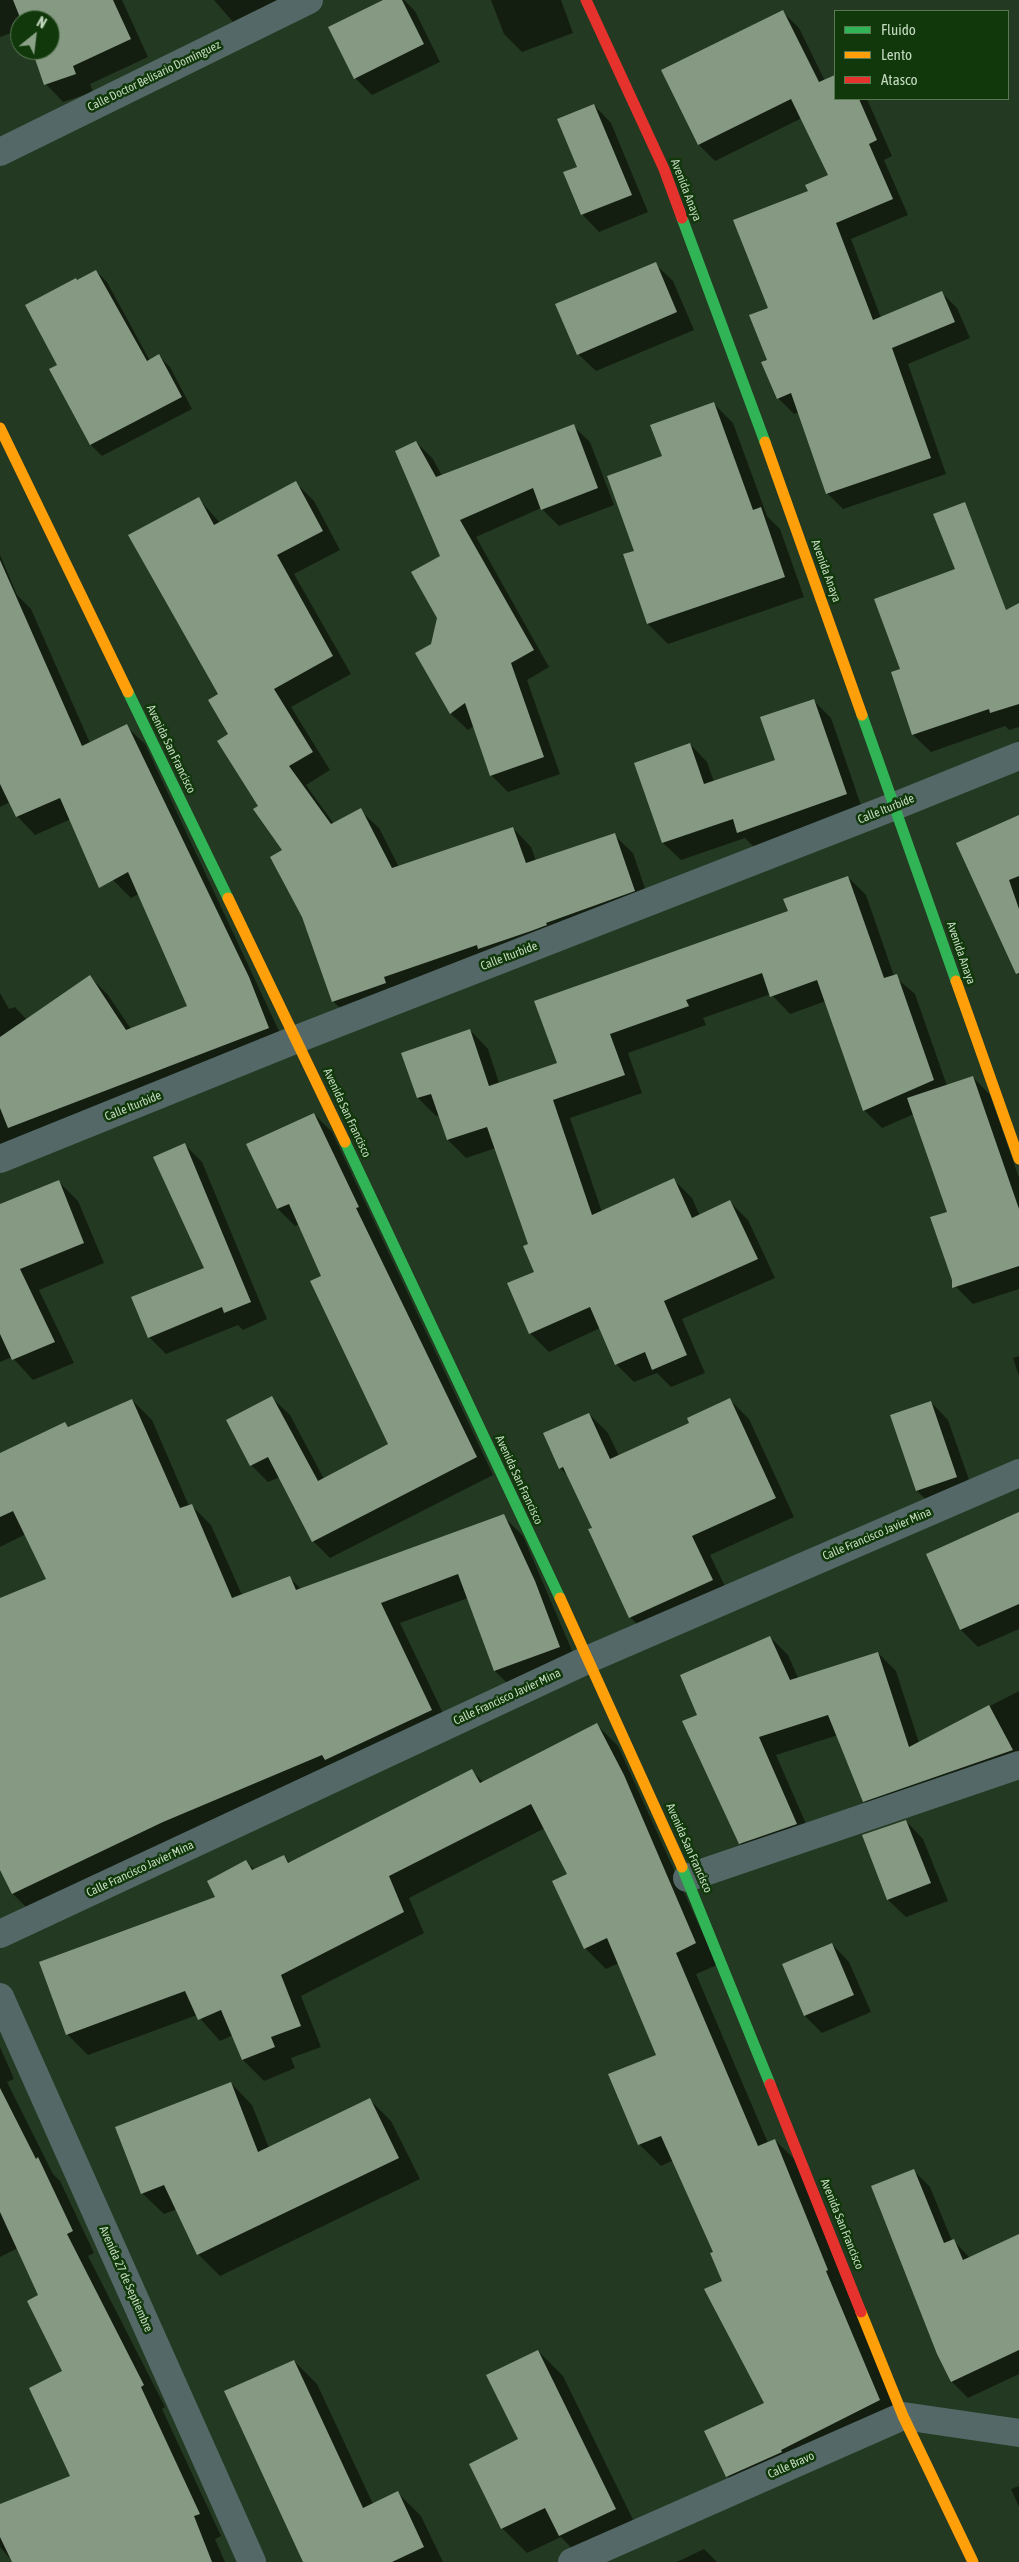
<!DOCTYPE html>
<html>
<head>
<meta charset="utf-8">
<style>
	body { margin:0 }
	#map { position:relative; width:1019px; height:2562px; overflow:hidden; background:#243921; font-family:"Asap Condensed",sans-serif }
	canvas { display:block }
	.legend { position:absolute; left:834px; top:10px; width:175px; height:90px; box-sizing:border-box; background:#11380b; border:1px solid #597953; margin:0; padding:6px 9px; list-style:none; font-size:15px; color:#c4dac0 }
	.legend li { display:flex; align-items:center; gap:10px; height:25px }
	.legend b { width:25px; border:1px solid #597953 }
	.north { position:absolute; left:10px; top:10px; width:50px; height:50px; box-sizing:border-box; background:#11380b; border:1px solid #597953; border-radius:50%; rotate:29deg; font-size:14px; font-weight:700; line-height:20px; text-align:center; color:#c4dac0 }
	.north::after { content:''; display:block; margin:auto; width:18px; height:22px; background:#8ca288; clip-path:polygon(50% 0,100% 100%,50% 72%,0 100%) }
</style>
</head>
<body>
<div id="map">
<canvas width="1019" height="2562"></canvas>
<ul class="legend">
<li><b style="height:6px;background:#30b455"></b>Fluido</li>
<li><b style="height:6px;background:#ff9f0a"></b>Lento</li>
<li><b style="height:6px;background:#e5322d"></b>Atasco</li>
</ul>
<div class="north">N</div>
</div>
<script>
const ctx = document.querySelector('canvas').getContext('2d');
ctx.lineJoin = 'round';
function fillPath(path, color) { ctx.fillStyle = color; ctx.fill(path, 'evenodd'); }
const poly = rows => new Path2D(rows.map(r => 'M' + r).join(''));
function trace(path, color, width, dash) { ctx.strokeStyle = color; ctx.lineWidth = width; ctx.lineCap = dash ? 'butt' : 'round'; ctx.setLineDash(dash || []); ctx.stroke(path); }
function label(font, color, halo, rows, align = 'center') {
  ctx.font = font + ' "Asap Condensed",sans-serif'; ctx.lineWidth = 5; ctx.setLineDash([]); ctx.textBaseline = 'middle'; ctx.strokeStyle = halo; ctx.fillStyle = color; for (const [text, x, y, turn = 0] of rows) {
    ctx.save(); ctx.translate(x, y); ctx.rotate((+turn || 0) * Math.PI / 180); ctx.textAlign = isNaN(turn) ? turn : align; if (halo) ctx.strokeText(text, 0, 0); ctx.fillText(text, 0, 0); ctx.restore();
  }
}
fillPath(poly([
	[0,0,122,0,148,57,90,84,93,92,63,102,46,84,33,50,50,50,50,20,20,20,20,30,0,37],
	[214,0,277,0,233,22],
	[386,0,404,0,415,11,440,62,372,95,355,78],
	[491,0,561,0,573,33,522,52,504,34],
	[783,12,799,28,825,81,835,76,835,99,867,99,892,156,884,160,908,215,851,239,881,318,941,292,957,308,970,338,908,364,946,474,843,509,827,493,799,412,794,414,778,398,768,360,770,308,810,191,830,176,802,118,715,161,699,145,663,71],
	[594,105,611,123,648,212,599,232,582,214,578,168],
	[655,264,673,281,694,330,596,371,578,354],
	[96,271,107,282,150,361,159,356,170,367,192,409,102,456,91,445,51,370,58,366,78,281],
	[713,403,733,423,767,516,780,529,804,597,668,644,648,624,625,555,636,551,663,457],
	[573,426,590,442,614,505,559,526,541,508,476,537,549,667,527,680,560,774,508,792,491,775,474,726,468,730,451,714,417,653,432,644,439,618,441,556,416,442,433,459,442,476],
	[296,483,314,501,340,550,294,574,351,674,291,707,330,770,306,785,334,824,360,810,379,828,399,867,513,828,531,847,536,861,614,835,633,853,652,909,351,1019,333,1001,284,851,260,806,229,735,219,695,198,498,220,523],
	[0,555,17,595,31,609,90,743,126,726,145,744,286,1046,0,1148,0,993,9,1009,15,1007,27,1020,90,977,108,995,131,1029,188,1007,139,894,131,898,113,880,71,819,35,835,17,816,10,802,0,807],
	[1019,652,1019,727,1009,730,1005,726,931,752,913,735,892,673],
	[813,700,831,718,863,811,756,849,745,838,681,860,663,843,635,763,690,744,707,762,714,782,776,761],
	[1019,817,1019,975,958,844],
	[848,877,866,895,894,976,915,994,947,1086,973,1077,990,1095,1019,1178,1019,1289,973,1304,956,1287,949,1212,914,1114,882,1128,864,1110,826,1001,790,1014,771,994,703,1018,706,1025,628,1053,642,1093,570,1118,602,1212,673,1179,692,1198,700,1216,730,1202,748,1220,775,1278,682,1319,705,1373,671,1387,657,1373,634,1382,616,1364,600,1328,549,1352,530,1333,508,1284,536,1272,530,1244,496,1148,466,1158,448,1140,439,1115,436,1116,418,1098,470,1030,488,1049,499,1083,558,1064,789,912],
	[314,1114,332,1132,493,1475,330,1558,313,1541,280,1477,268,1482,251,1465,272,1398,290,1415,324,1479,390,1445,323,1277,299,1224,295,1226,278,1209,248,1144],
	[184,1144,202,1162,267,1319,243,1330,238,1325,166,1354,149,1337,205,1268],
	[58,1181,78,1201,104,1263,39,1290,74,1363,33,1380,12,1357,0,1362,0,1205],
	[1019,1356,1019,1376,1013,1358],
	[132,1400,152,1420,189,1506,191,1505,211,1525,242,1595,290,1578,302,1590,503,1516,523,1536,579,1667,515,1691,495,1671,468,1598,400,1623,451,1730,33,1914,13,1894,0,1867,0,1599,48,1579,26,1534,0,1547,0,1455,65,1423,69,1427],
	[730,1400,749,1419,794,1517,710,1555,731,1599,649,1636,630,1617,594,1528,569,1477,560,1468,589,1414,608,1433,619,1456,691,1423],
	[931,1402,948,1420,974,1494,935,1508,917,1491,891,1416],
	[1019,1514,1019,1629,978,1647,961,1630,927,1554],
	[770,1637,788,1655,798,1678,878,1653,896,1671,919,1743,1019,1691,1019,1772,882,1819,864,1801,838,1735,776,1755,814,1842,758,1861,740,1843,699,1716],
	[597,1725,618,1746,717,1965,696,1974,768,2143,775,2140,796,2161,900,2421,748,2497,727,2476,765,2404,714,2253,674,2160,661,2166,640,2145,610,2075,657,2055,619,1963,606,1969,585,1948,569,1875,545,1828,409,1898,424,1933,301,1996,321,2047,291,2058,295,2068,264,2081,243,2060,233,2035,220,2041,197,2015,88,2055,67,2034,217,1898,246,1862,255,1870,284,1856,290,1863,471,1770,484,1783],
	[906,1821,923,1839,948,1901,906,1917,888,1900,864,1836],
	[832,1944,849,1962,871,2012,822,2033,805,2016,783,1964],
	[0,2047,14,2079,7,2082,53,2174,60,2181,94,2253,88,2256,165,2407,162,2409,221,2536,215,2539,225,2562,13,2562,0,2547,0,2506,72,2477,64,2372,40,2295,18,2248,0,2257],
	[231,2083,252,2105,269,2148,370,2100,391,2121,420,2179,220,2276,198,2254,177,2209,164,2214,142,2193],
	[914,2171,930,2187,952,2241,953,2240,970,2258,1019,2235,1019,2374,968,2398,952,2382,939,2353],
	[538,2351,563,2376,640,2534,584,2561,561,2537,527,2553,502,2528],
	[294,2361,317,2384,373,2504,398,2493,421,2516,443,2562,305,2562],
	[1019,2486,1019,2507,1011,2489],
	[704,2549,717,2562,677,2562]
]), '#0007');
fillPath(poly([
	[13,0,113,0,131,39,73,66,76,74,44,85,32,50,50,50,50,20,21,20],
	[383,0,402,0,424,44,354,79,328,27],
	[783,10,819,82,835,75,835,99,859,99,877,140,869,144,893,199,836,223,873,320,942,291,955,322,892,348,931,458,826,494,791,393,777,399,761,362,767,360,749,315,768,308,733,220,808,191,805,185,828,175,791,99,698,145,661,70],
	[594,104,632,195,581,215,563,172,577,167,557,119],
	[656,262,677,312,577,355,555,304],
	[96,270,147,361,159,354,182,397,90,445,49,369,57,365,25,305,76,278,77,280],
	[714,402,753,510,761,507,785,577,647,624,623,554,634,551,607,476,662,456,650,425],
	[574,424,598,488,541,510,533,488,460,520,534,650,511,663,544,757,490,776,465,703,450,714,415,653,431,644,437,618,411,572,440,556,395,451,416,441,436,477],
	[296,481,323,531,277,555,333,656,274,689,313,752,289,766,331,824,361,808,392,868,513,827,526,863,615,833,635,891,546,923,547,925,531,931,478,949,477,945,384,977,386,983,332,1002,302,917,270,857,282,850,253,809,258,806,217,741,228,734,208,700,218,694,128,535,199,497,214,525],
	[965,502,1006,610,1019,603,1019,704,990,713,989,709,912,735,891,672,900,669,874,599,955,569,933,514],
	[0,560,82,746,127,724,249,977,269,1028,8,1128,0,1108,0,1037,90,975,126,1030,187,1006,128,872,99,888,60,798,16,817,0,784],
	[814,699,847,794,737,833,733,819,662,843,634,763,690,743,704,784,775,760,760,717],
	[1019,815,1019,876,1009,880,1019,909,1019,973,1016,974,956,843],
	[848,876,884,978,897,974,934,1080,863,1111,817,980,770,997,762,973,686,1000,689,1006,610,1034,625,1075,553,1100,592,1215,674,1178,692,1218,730,1200,758,1259,664,1301,687,1355,652,1370,645,1352,615,1365,590,1307,529,1334,507,1283,534,1272,523,1246,528,1244,487,1127,447,1140,431,1094,417,1098,401,1053,470,1029,489,1086,557,1063,534,1001,788,911,783,899],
	[973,1076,1019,1209,1019,1266,952,1288,952,1280,930,1217,947,1212,907,1098],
	[314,1113,359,1207,356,1208,477,1457,312,1542,268,1457,250,1466,226,1420,272,1396,318,1481,388,1444,310,1281,321,1276,289,1204,277,1209,246,1144],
	[185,1143,251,1302,224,1313,222,1307,148,1338,131,1297,204,1268,153,1157],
	[59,1180,84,1243,20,1269,55,1342,12,1360,0,1334,0,1204],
	[730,1398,776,1498,692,1536,713,1580,629,1618,588,1529,592,1528,563,1467,559,1469,543,1433,589,1413,610,1459,689,1423,687,1418],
	[132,1399,180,1508,192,1504,232,1598,290,1576,296,1590,504,1514,535,1581,560,1647,494,1671,458,1574,381,1603,432,1710,325,1760,322,1755,163,1822,12,1894,0,1870,0,1598,46,1579,13,1511,0,1517,0,1453,65,1422,68,1427],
	[931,1401,957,1477,916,1491,890,1415],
	[1019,1512,1019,1604,960,1630,926,1554],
	[770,1636,790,1680,878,1652,909,1747,989,1705,1013,1750,863,1802,828,1715,759,1737,797,1824,739,1844,682,1721,697,1715,680,1675],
	[597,1723,624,1775,696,1943,676,1953,758,2146,775,2139,828,2270,826,2271,880,2400,781,2450,782,2452,726,2477,704,2431,764,2403,704,2289,722,2281,710,2253,713,2252,661,2136,638,2145,608,2074,656,2055,607,1938,584,1949,552,1881,567,1874,531,1804,389,1876,404,1912,281,1975,301,2026,271,2037,275,2047,242,2060,221,2010,198,2020,185,1991,66,2035,39,1962,215,1897,207,1881,246,1860,252,1870,284,1855,288,1863,472,1769,480,1783],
	[906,1820,931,1883,887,1900,862,1835],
	[832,1943,854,1995,804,2016,782,1964],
	[231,2082,258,2152,370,2098,399,2158,197,2255,164,2185,141,2194,115,2127],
	[0,2088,36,2159,38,2157,73,2231,67,2234,144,2385,141,2387,200,2514,194,2516,212,2562,12,2562,0,2537,0,2504,70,2476,29,2388,62,2371,27,2301,38,2295,0,2212],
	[914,2169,944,2243,954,2239,963,2260,1019,2234,1019,2350,951,2382,937,2354,871,2186],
	[538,2350,616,2509,559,2536,545,2508,501,2529,469,2464,518,2439,486,2375],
	[294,2360,363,2508,398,2491,424,2547,392,2562,303,2562,224,2391]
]), '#869983');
trace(poly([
	[0,152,309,0],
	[0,1159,297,1039,895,806,1019,756],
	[687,1878,1019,1765],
	[0,1934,589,1659,1019,1473],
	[0,1997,252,2562],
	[572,2562,903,2416,1019,2433]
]), '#546967', 28);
trace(poly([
	[682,218,765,442],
	[128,692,228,898],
	[862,715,956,981],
	[345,1142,560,1598],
	[682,1867,770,2084]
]), '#30b455', 11);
trace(poly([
	[0,428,128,692],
	[765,442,862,715],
	[228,898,345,1142],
	[956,981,1019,1159],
	[560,1598,682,1867],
	[861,2312,903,2416,973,2562]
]), '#ff9f0a', 11);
trace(poly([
	[586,0,664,169,682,218],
	[770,2084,861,2312]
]), '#e5322d', 11);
label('12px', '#c4dac0', '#11380b', [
	["Calle Doctor Belisario Domínguez",154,76,-26],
	["Avenida Anaya",686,190,69],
	["Avenida Anaya",826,571,70],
	["Avenida San Francisco",171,749,64],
	["Calle Iturbide",886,809,-22],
	["Avenida Anaya",961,953,71],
	["Calle Iturbide",509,956,-21],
	["Calle Iturbide",133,1106,-22],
	["Avenida San Francisco",347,1113,65],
	["Avenida San Francisco",519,1480,65],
	["Calle Francisco Javier Mina",877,1534,-23],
	["Calle Francisco Javier Mina",507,1697,-25],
	["Avenida San Francisco",689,1848,66],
	["Calle Francisco Javier Mina",140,1869,-25],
	["Avenida San Francisco",842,2224,68],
	["Avenida 27 de Septiembre",126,2279,66],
	["Calle Bravo",791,2465,-24]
]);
</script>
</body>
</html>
